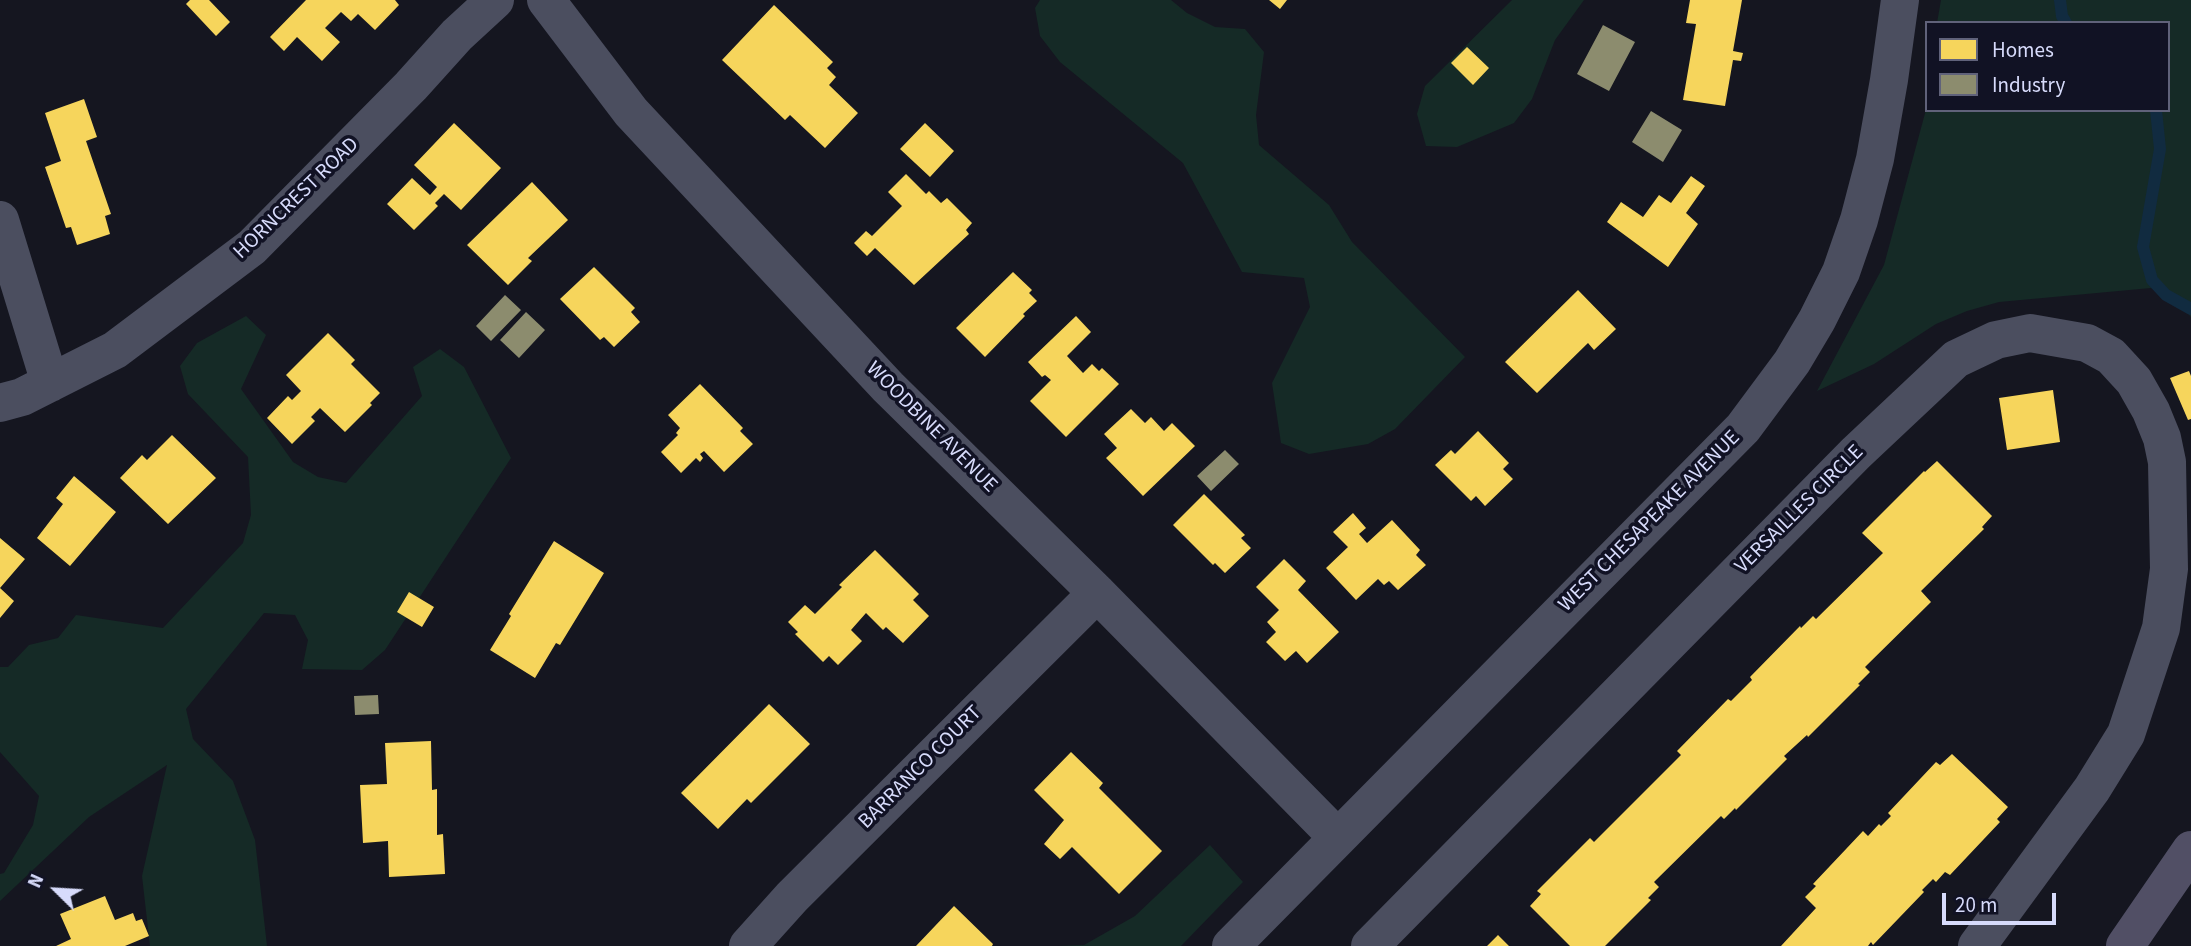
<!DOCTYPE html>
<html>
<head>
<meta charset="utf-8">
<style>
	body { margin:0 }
	#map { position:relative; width:2191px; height:946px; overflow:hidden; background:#151620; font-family:"Source Sans 3",sans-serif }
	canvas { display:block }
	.legend { position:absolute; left:1925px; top:21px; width:245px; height:91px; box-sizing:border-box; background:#111224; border:2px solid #60627a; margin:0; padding:9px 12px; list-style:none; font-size:21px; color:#d7dbfb }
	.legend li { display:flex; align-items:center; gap:14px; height:35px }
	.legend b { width:35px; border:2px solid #60627a }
	.north { position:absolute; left:21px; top:855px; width:70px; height:70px; -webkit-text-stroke:5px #111224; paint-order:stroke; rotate:294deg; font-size:19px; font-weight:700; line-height:28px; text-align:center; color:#d7dbfb }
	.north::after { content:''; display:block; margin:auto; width:24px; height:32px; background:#d7dbfb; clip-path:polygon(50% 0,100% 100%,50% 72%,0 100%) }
	.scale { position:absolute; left:1942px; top:893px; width:114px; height:32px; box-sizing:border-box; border:4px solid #d7dbfb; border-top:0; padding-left:9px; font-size:21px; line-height:24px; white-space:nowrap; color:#d7dbfb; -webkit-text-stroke:5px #111224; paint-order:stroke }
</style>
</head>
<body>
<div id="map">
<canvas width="2191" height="946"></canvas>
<ul class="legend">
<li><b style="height:19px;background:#f6d55c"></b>Homes</li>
<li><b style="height:19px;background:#8c8c6e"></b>Industry</li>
</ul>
<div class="north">N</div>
<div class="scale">20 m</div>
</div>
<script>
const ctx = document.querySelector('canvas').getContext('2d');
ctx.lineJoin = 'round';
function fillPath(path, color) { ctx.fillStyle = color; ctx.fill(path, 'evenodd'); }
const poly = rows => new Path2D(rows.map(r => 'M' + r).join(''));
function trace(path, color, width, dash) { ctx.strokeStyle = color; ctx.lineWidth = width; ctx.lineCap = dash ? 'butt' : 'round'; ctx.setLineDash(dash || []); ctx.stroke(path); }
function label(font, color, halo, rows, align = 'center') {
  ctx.font = font + ' "Source Sans 3",sans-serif'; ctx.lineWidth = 7; ctx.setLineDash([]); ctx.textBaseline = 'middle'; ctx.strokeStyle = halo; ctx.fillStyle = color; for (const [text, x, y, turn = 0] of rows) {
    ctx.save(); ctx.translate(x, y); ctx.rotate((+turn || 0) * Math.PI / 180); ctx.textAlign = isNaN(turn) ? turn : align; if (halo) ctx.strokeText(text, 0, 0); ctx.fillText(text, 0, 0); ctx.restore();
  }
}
fillPath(poly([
	[1040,0,1171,0,1187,13,1215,27,1245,29,1264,52,1256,115,1259,145,1329,205,1352,242,1465,357,1395,429,1368,444,1309,454,1281,443,1272,383,1310,307,1304,278,1242,272,1183,163,1060,62,1040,36,1035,8],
	[1512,0,1584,0,1555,40,1532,99,1514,123,1457,147,1426,146,1417,114,1425,86],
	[1941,0,2191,0,2191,317,2177,301,2151,288,1999,302,1967,311,1936,324,1874,364,1817,391,1884,265,1927,106,1927,110,2168,110,2168,23,1937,23],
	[246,316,266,335,241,389,293,462,318,477,346,483,422,396,413,367,440,349,464,367,511,458,385,650,362,670,302,669,308,640,295,615,264,613,186,709,193,739,233,781,255,840,267,946,150,946,142,876,167,765,89,817,0,901,0,874,4,873,33,825,39,796,0,752,0,667,8,667,29,645,58,638,76,615,163,628,243,543,251,515,248,457,188,394,180,366,197,343],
	[1210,845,1243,882,1181,946,1058,946,1084,945,1135,916]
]), '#152a26');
fillPath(poly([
	[190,0,209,0,230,22,216,36,186,4],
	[306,0,395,0,399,5,375,30,358,14,351,21,341,12,325,28,340,42,322,61,297,37,284,51,270,37],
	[1269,0,1287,0,1280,9],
	[1690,0,1742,0,1733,51,1743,53,1741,61,1733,60,1725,106,1683,100,1696,24,1686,23],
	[774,5,833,62,827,68,836,77,829,85,858,113,825,148,790,115,785,120,722,60],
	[1467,47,1489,68,1473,85,1451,63],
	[84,99,97,137,86,141,111,214,105,216,110,234,77,245,71,227,66,228,45,167,61,161,45,113],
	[454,123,501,168,461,210,444,194,435,203,438,206,414,230,387,204,412,178,430,195,437,187,414,165],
	[925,123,954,151,930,177,900,149],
	[906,174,926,194,929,191,941,203,947,198,972,223,966,230,969,234,914,285,875,248,867,256,854,243,866,231,872,236,902,206,888,192],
	[1691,176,1705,186,1686,213,1698,224,1668,267,1607,222,1621,202,1643,217,1659,195,1671,203],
	[532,182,568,220,528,258,532,261,508,285,467,245],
	[594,267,635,308,631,312,640,322,614,347,604,337,600,340,560,299],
	[1013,272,1032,290,1029,293,1037,301,1023,314,1025,316,985,357,956,328],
	[1578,290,1616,329,1594,350,1588,343,1537,393,1505,362],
	[1076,316,1091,332,1067,356,1083,373,1092,364,1099,371,1102,368,1119,384,1066,437,1030,401,1051,380,1045,375,1042,377,1028,362],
	[328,333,355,360,351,364,380,393,370,403,372,405,345,432,320,408,311,417,315,421,292,444,267,418,288,396,292,400,301,391,286,375],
	[2189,371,2191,376,2191,419,2188,420,2170,378],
	[700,384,743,428,740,431,753,444,724,472,704,451,700,454,703,458,700,462,696,458,681,473,661,452,678,435,676,433,680,428,668,415],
	[2053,390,2060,442,2007,450,1999,398],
	[1131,409,1145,423,1151,417,1164,431,1172,423,1195,446,1143,496,1106,458,1117,448,1104,434],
	[1478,431,1509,463,1503,469,1513,479,1485,506,1476,496,1471,501,1435,465,1451,450,1455,454],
	[172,435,216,478,168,524,120,478,142,455,147,460],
	[1937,461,1992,516,1982,527,1984,529,1921,591,1931,602,1865,667,1870,672,1858,684,1860,685,1808,737,1807,735,1784,756,1787,759,1736,810,1735,808,1724,819,1721,816,1654,882,1659,887,1648,898,1651,900,1605,946,1570,946,1530,906,1541,894,1537,891,1590,838,1594,842,1681,755,1677,751,1728,699,1731,701,1752,680,1750,677,1800,626,1801,628,1813,616,1816,619,1883,553,1862,533,1924,471,1925,472],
	[74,476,116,512,70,566,37,538,63,504,56,498],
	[1204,494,1245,535,1241,538,1251,548,1225,573,1215,563,1213,565,1173,525],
	[1353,513,1366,528,1359,534,1367,543,1392,520,1420,550,1416,555,1426,565,1398,590,1389,581,1384,585,1378,579,1356,600,1326,568,1348,547,1333,532],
	[0,538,25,559,0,588],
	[554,541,604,573,560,645,556,643,535,678,490,650,511,616,509,614],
	[875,550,919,594,913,600,929,616,903,643,886,627,883,630,866,613,851,630,862,641,838,665,829,656,823,662,795,634,798,632,788,622,805,605,815,614,842,587,839,585],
	[1284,559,1306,581,1298,590,1339,632,1307,663,1296,651,1285,661,1266,642,1276,632,1267,622,1279,610,1256,587],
	[0,588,14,601,0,618],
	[409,592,434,607,422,627,397,612],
	[769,704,810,744,751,803,747,799,718,829,681,793],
	[431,741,432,790,437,789,437,835,443,834,445,874,389,877,388,841,363,843,360,785,387,784,385,743],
	[1071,752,1103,783,1099,788,1162,851,1119,894,1072,847,1060,859,1044,844,1064,820,1034,790],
	[1952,754,2008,807,1997,819,2000,822,1950,875,1945,872,1936,882,1933,879,1922,890,1924,892,1873,945,1871,942,1868,946,1781,946,1816,908,1805,897,1816,886,1813,884,1863,831,1868,836,1879,824,1881,826,1891,816,1888,813,1936,762,1940,765],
	[105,896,115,920,133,913,136,921,142,919,149,936,125,946,56,946,71,939,60,914],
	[954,906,993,944,992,946,916,946],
	[1498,935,1509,946,1487,946]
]), '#f6d55c');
fillPath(poly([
	[1603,25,1635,42,1609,91,1577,74],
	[1651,111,1682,130,1663,162,1632,142],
	[505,295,521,310,491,341,476,326],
	[526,312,545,330,519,358,500,340],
	[1225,450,1239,464,1211,491,1197,476],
	[378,695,379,714,355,715,354,696]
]), '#8c8c6e');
trace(poly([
	[2060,0,2062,16,2066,23],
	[2156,110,2160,149,2143,247,2152,280,2166,295,2191,309]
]), '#112b40', 12);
trace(poly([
	[546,0,631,112,888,387,1097,593,1337,837],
	[0,220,50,383],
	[0,403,22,397,115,350,252,247,411,86,457,35,495,0],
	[748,946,792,897,1097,593],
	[1231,946,1743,428,1792,362,1817,320,1841,272,1859,220,1875,159,1889,80,1900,0],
	[1370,946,1856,453,1956,359,1996,340,2030,333,2087,343,2111,356,2134,381,2151,411,2162,438,2167,462,2169,569,2161,628,2126,734,2092,789,1977,946]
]), '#4b4e5f', 38);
trace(poly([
	[2125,946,2191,850]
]), '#514f65', 38);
label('21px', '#d7dbfb', '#111224', [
	["HORNCREST ROAD",297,199,-44],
	["WOODBINE AVENUE",931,428,45],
	["VERSAILLES CIRCLE",1800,510,-45],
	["WEST CHESAPEAKE AVENUE",1650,522,-45],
	["BARRANCO COURT",921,768,-45]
]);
</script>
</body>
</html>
